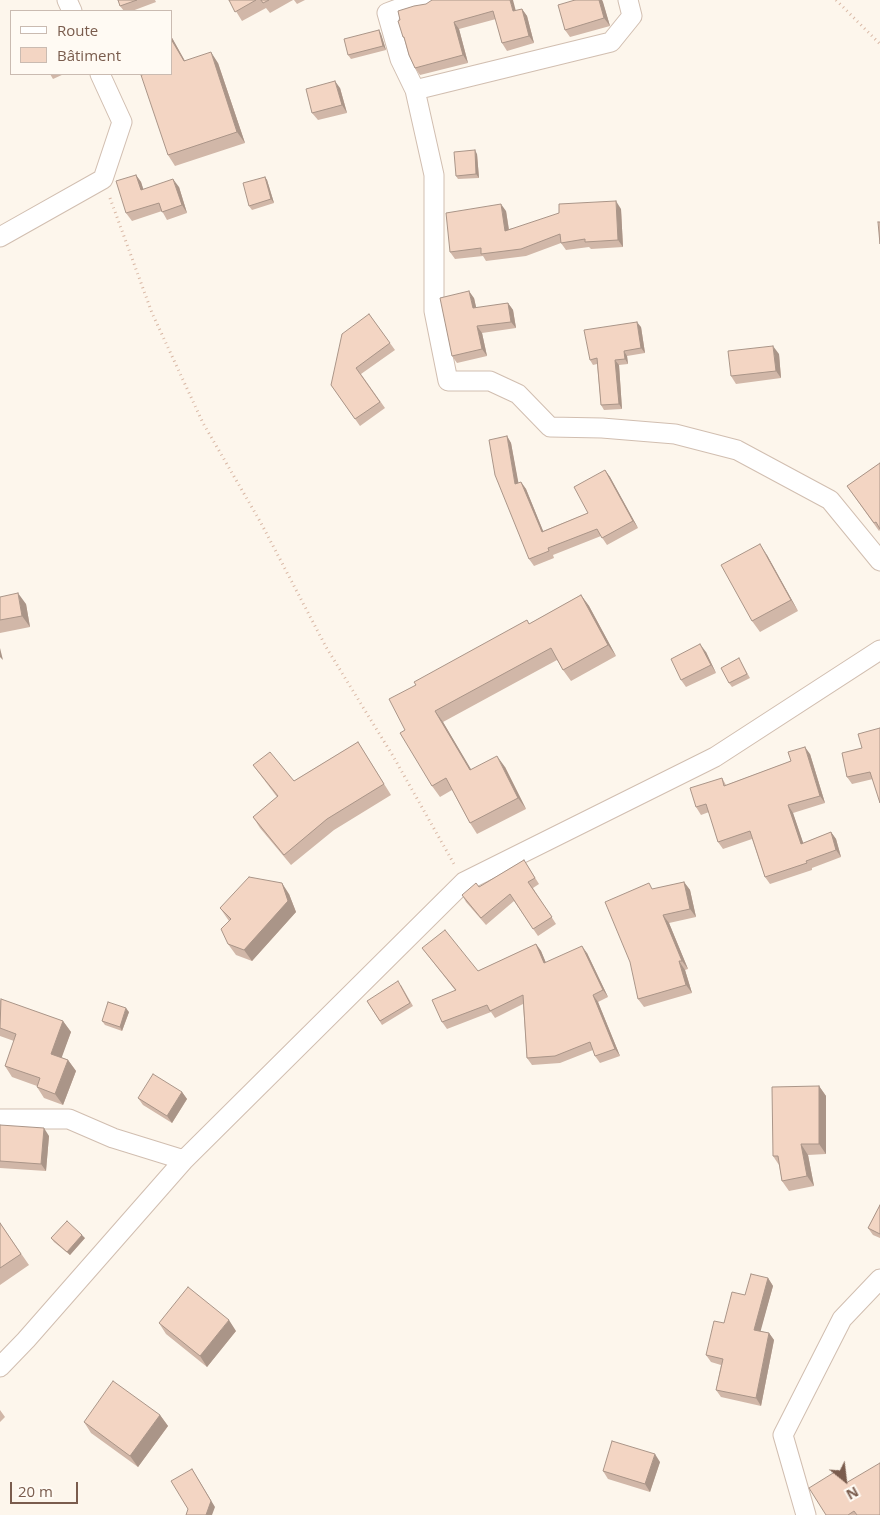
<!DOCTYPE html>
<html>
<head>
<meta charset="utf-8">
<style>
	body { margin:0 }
	#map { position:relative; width:880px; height:1515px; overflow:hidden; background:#fdf6ec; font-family:"Open Sans",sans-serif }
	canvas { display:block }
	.legend { position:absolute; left:10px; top:10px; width:162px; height:65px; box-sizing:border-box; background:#fffaf3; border:1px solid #cabbb1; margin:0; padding:6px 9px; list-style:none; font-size:15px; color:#7a5c4d }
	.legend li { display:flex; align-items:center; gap:10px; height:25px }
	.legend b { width:25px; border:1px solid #cabbb1 }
	.north { position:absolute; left:820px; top:1455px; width:50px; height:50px; -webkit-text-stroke:4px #fffaf3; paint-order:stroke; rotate:151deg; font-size:14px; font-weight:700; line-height:20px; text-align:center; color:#7a5c4d }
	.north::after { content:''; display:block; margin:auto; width:18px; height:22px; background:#7a5c4d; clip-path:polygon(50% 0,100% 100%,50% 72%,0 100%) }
	.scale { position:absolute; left:10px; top:1482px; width:68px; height:22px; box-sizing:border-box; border:2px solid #7a5c4d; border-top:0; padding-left:6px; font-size:15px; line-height:18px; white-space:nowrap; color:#7a5c4d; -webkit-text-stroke:4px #fffaf3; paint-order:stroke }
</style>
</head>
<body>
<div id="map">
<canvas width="880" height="1515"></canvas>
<ul class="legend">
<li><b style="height:6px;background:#fff"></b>Route</li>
<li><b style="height:14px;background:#f3d5c3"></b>Bâtiment</li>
</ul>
<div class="north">N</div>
<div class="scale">20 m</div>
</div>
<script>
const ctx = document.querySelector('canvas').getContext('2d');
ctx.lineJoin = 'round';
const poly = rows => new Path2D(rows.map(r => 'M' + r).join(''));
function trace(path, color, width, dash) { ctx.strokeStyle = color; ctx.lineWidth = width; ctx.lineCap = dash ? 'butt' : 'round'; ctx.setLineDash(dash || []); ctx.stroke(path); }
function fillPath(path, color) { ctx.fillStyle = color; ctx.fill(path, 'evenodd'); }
const minor = poly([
	[67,0,72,11],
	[429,0,416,2,387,13,400,59,415,90,434,175,434,311,448,381,490,381,518,394,550,427,602,428,675,434,737,450,830,500,880,561],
	[415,90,611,42,632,16,628,0],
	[0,237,103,179,122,122,100,74],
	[0,1119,69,1119,113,1138,184,1160],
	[0,1367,26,1340,184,1160,464,882,715,757,880,650],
	[806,1515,783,1435,842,1319,880,1279]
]);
trace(minor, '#d1beb0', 21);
trace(poly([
	[836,0,880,44],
	[110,198,152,313,203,423,261,523,326,647,393,756,454,864]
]), '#d9b8a5', 3, [1, 4]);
trace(minor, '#fff', 19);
fillPath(poly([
	[118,0,155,0,156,2,132,11,124,11,120,6],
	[229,0,293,0,270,13,266,8,242,21],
	[294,0,305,0,297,4],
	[575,0,602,0,610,26,570,37,565,30],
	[522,9,527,16,534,43,507,51,502,43,496,19,459,29,468,63,420,75,415,68,406,42,403,37,400,20,398,11,516,11],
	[379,30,381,34,386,50,351,59,348,55],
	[171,36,185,61,218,63,245,143,175,166,168,155,171,74],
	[50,74,64,74,53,79],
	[340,88,347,113,318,120,312,113],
	[477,154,479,178,458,179,456,176],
	[136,175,141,182,143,189,179,187,187,213,167,220,162,211,132,221,126,213],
	[265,177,267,180,274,203,252,210,249,206],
	[621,209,623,247,591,249,589,247,566,250,561,243,526,256,486,261,483,256,455,259,450,252,506,211,509,229],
	[474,298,476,308,508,303,513,310,516,328,482,333,487,356,457,363,452,356],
	[369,314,395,350,361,374,385,408,360,426,331,385],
	[641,327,645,353,627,356,628,364,619,365,622,409,604,410,601,405,597,364,593,365,590,360],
	[779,354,781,378,736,384,731,376],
	[507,436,511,443,518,483,521,482,526,489,543,531,588,513,605,470,610,477,638,528,607,545,601,536,553,555,554,558,534,566,529,559],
	[880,463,880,530,879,531,847,486],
	[767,555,798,611,760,632,752,621],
	[581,595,589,606,616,656,571,681,563,670,557,660,443,722,471,770,505,767,526,809,477,834,470,823,452,790,440,797,432,786,405,730,416,685,527,620,529,624],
	[0,597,26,604,30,627,0,633],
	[706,652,716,673,686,687,681,680],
	[741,662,750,678,732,687,729,683],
	[358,742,391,795,334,830,291,865,260,828,253,817,277,797,253,765,294,781],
	[862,748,873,779,852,784,847,777],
	[810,754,825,803,793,813,803,843,831,832,836,839,841,857,812,868,812,870,770,884,765,877,752,839,723,849,718,842,709,812,701,815,696,807,722,778,726,785],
	[524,860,539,884,533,888,556,924,538,936,514,901,486,925,466,902,462,895,479,887],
	[684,882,690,890,696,917,669,923,688,969,685,970,692,993,644,1007,638,999,654,889],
	[289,894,296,912,252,961,236,955,228,944,229,921,220,908],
	[536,944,541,951,546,963,587,953,608,997,598,1002,620,1056,600,1063,595,1056,593,1050,560,1063,532,1065,527,1058,523,1004,495,1018,491,1012,447,1029,442,1022,455,990,422,948,478,971],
	[401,985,413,1006,382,1025,367,1001],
	[0,1000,63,1021,71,1032,61,1057,68,1060,76,1071,63,1105,44,1098,37,1087,37,1086,12,1077,5,1066,14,1041,0,1036],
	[129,1012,122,1031,105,1025,102,1021],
	[819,1086,826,1096,826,1154,808,1155,814,1186,789,1191,782,1181,779,1165,773,1156],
	[182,1092,187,1099,172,1123,143,1105,138,1098],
	[0,1125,49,1136,46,1171,0,1168],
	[880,1205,880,1238,873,1235,868,1228],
	[0,1223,29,1265,0,1285],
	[51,1238,85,1238,70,1255,54,1242],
	[768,1278,773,1286,760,1331,769,1333,774,1340,761,1406,721,1397,716,1390,721,1365,711,1362,706,1355,724,1323,745,1295],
	[159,1323,236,1331,207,1367,166,1334],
	[0,1410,5,1417,0,1422],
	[160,1415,168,1426,138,1467,91,1433,84,1422],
	[660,1462,650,1492,608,1479,603,1471],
	[847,1483,880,1515,826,1515]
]), '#d1b7a8');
fillPath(poly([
	[510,0,513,0,518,19,513,11],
	[599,0,602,0,603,2,610,26,604,18],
	[522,9,527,16,534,43,529,36],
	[454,22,459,29,468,63,463,55],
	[379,30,381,34,386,50,383,46],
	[171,36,191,72,184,61,171,39],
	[211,52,218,63,245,143,237,132],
	[335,81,340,88,347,113,342,105],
	[475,150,477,154,479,178,476,174],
	[136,175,141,182,146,197,141,190],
	[265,177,267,180,274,203,271,199],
	[173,179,179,187,187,213,182,205],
	[616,201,621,209,623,247,618,240],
	[501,204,506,211,510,238,505,231],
	[469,291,474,298,478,315,473,308],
	[508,303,513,310,516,328,511,322],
	[637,322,641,327,645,353,641,348],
	[477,326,482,333,487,356,482,349],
	[773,346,779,354,781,378,776,371],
	[624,351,627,356,628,364,625,359],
	[615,360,619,365,622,409,619,404],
	[507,436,511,443,520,491,515,484],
	[605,470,610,477,638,528,633,521],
	[521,482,526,489,546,538,542,532],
	[760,544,767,555,798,611,791,600],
	[18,593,26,604,30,627,22,616],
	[581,595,589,606,616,656,608,645],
	[700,644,706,652,716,673,711,665],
	[0,648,3,660,0,657],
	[435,711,443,722,478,781,470,770],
	[805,747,810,754,825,803,820,796],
	[497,756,505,767,526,809,518,798],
	[788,805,793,813,806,851,801,844],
	[831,832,836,839,841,857,836,850],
	[684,882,690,890,696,917,690,909],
	[282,883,289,894,296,912,252,961,244,950],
	[663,915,669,923,688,969,682,961],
	[536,944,541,951,549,970,544,963],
	[582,946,587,953,608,997,603,990],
	[679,961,685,970,692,993,686,985],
	[593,995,598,1002,620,1056,615,1049],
	[126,1008,129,1012,122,1031,120,1027],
	[63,1021,71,1032,59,1065,51,1054],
	[68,1060,76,1071,63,1105,55,1094],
	[819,1086,826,1096,826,1154,819,1144],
	[182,1092,187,1099,172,1123,167,1116],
	[44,1128,49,1136,46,1171,41,1164],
	[801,1144,808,1155,814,1186,807,1176],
	[82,1235,85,1238,70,1255,67,1252],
	[768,1278,773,1286,759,1337,754,1330],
	[229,1320,236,1331,207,1367,200,1356],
	[769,1333,774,1340,761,1406,756,1398],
	[160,1415,168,1426,138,1467,130,1456],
	[655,1454,660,1462,650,1492,645,1484],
	[192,1469,215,1507,212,1515,206,1515]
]), '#aa9588');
const building = poly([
	[118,0,137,0,120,6,118,0],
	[229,0,256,0,235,12,229,0],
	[261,0,269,0,263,3,261,0],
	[432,0,510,0,513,11,522,9,529,36,502,43,493,11,454,22,463,55,415,68,409,55,404,37,403,37,398,21,400,20,398,11,414,6,426,4,432,0],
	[575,0,599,0,604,18,565,30,558,5,575,0],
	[379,30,383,46,348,55,344,39,379,30],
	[171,39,184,61,211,52,237,132,168,155,141,75,146,74,171,74,171,39],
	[335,81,342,105,312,113,306,89,335,81],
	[475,150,476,174,456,176,454,152,475,150],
	[136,175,141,190,173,179,182,205,162,212,159,203,126,213,116,181,136,175],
	[265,177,271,199,249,206,243,183,265,177],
	[616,201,618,240,585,242,585,239,561,243,560,234,521,249,481,254,481,248,450,252,446,213,501,204,505,231,559,213,559,204,616,201],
	[878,222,880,222,880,244,878,222],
	[469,291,473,308,508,303,511,322,477,326,482,349,452,356,440,298,469,291],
	[369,314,390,343,356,368,380,402,355,419,331,385,342,334,369,314],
	[637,322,641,348,624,351,625,359,615,360,619,404,601,405,597,358,590,360,584,330,637,322],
	[773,346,776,371,731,376,728,351,773,346],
	[507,436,515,484,521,482,542,532,588,513,574,487,605,470,633,521,602,538,597,529,548,548,549,551,529,559,495,475,489,440,507,436],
	[880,463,880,529,876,522,874,523,847,486,880,463],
	[760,544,791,600,752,621,721,565,760,544],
	[18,593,22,616,0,620,0,597,18,593],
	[581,595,608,645,563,670,551,648,435,711,470,770,497,756,518,798,470,823,446,778,432,786,400,733,405,730,389,699,416,685,414,682,527,620,529,624,581,595],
	[700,644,711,665,681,680,671,659,700,644],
	[739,658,747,674,729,683,721,668,739,658],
	[880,728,880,803,870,772,847,777,842,753,862,748,858,734,880,728],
	[358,742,384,784,327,819,284,855,253,817,278,796,253,765,270,752,294,781,358,742],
	[805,747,820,796,788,805,801,844,831,832,836,850,806,861,807,863,765,877,750,831,718,842,706,804,696,807,690,788,722,778,724,786,791,761,788,752,805,747],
	[524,860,535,878,528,882,552,917,533,929,510,894,481,918,462,895,476,883,479,887,524,860],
	[249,877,282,883,288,901,244,950,228,944,221,929,231,919,220,908,249,877],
	[684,882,690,909,663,915,682,961,679,961,686,985,638,999,630,962,605,902,649,883,652,889,684,882],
	[445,930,478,971,536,944,544,963,582,946,603,990,593,995,615,1049,595,1056,590,1042,555,1056,527,1058,523,995,490,1011,487,1005,442,1022,432,1000,456,990,422,948,445,930],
	[398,981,410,1003,380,1021,367,1001,398,981],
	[1,999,63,1021,51,1054,68,1060,55,1094,37,1087,40,1078,5,1066,16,1034,0,1028,1,999],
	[108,1002,126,1008,120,1027,102,1021,108,1002],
	[153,1074,182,1092,167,1116,138,1098,153,1074],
	[819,1086,819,1144,801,1144,807,1176,782,1181,778,1156,773,1156,772,1087,819,1086],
	[0,1125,44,1128,41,1164,0,1161,0,1125],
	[880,1205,880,1234,868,1228,880,1205],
	[67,1221,82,1235,67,1252,51,1238,67,1221],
	[0,1223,21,1254,0,1268,0,1223],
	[751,1274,768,1278,754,1330,769,1333,756,1398,716,1390,723,1359,706,1355,714,1321,724,1323,732,1292,745,1295,751,1274],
	[188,1287,229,1320,200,1356,159,1323,188,1287],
	[113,1381,160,1415,130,1456,84,1422,113,1381],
	[612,1441,655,1454,645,1484,603,1471,612,1441],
	[880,1463,880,1515,857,1515,854,1511,848,1515,826,1515,809,1488,838,1470,846,1483,880,1463],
	[192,1469,211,1501,206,1515,186,1515,188,1509,171,1481,192,1469]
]);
fillPath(building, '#f3d5c3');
trace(building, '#aa9588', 1);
</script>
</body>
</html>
